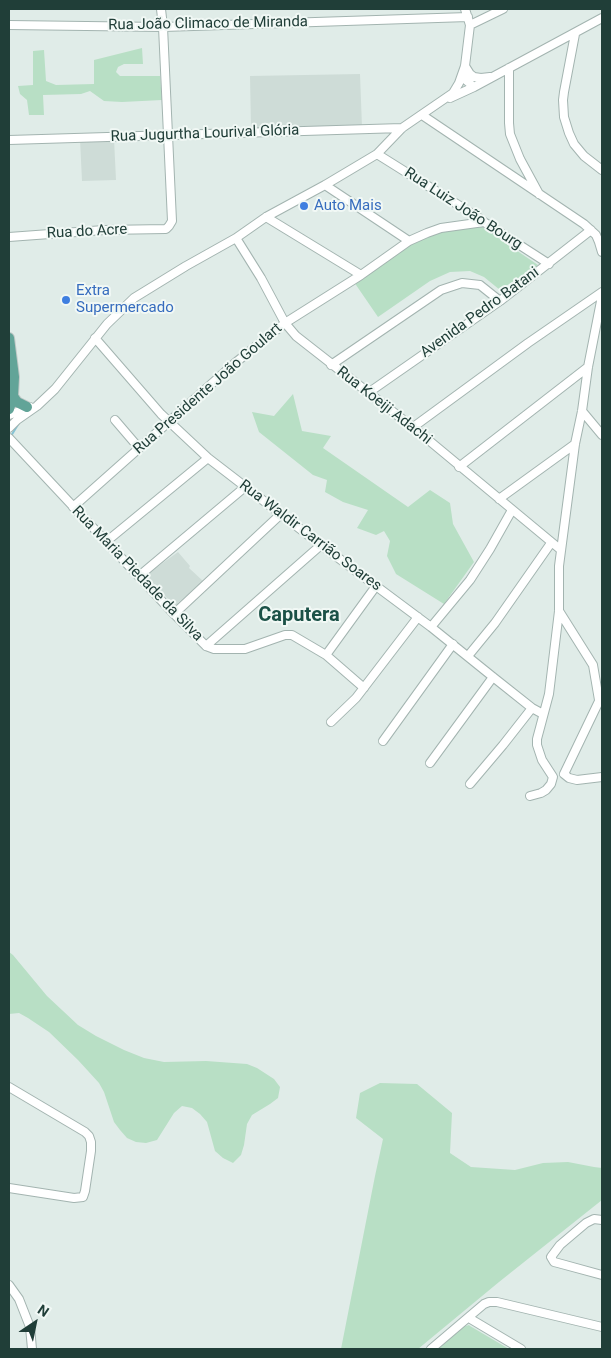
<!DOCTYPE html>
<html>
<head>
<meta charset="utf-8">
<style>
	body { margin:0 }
	#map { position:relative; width:611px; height:1358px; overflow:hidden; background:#e0ece8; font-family:Roboto,sans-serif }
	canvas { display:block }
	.frame { position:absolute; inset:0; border:10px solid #203e38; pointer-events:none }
	.north { position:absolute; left:10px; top:1298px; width:50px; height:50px; -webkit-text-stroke:4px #f1f8f5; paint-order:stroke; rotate:34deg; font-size:14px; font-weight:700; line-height:20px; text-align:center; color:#203e38 }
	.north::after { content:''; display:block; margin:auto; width:18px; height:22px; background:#203e38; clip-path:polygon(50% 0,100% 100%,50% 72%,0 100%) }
</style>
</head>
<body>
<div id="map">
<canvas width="611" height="1358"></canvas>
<div class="frame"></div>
<div class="north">N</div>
</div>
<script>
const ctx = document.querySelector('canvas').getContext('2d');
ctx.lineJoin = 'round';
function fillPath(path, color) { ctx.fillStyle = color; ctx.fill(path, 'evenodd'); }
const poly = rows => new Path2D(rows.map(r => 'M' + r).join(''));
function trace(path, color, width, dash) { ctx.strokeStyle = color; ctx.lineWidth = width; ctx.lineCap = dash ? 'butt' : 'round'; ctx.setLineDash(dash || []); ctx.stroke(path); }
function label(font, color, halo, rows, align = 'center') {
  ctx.font = font + ' Roboto,sans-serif'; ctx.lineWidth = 4; ctx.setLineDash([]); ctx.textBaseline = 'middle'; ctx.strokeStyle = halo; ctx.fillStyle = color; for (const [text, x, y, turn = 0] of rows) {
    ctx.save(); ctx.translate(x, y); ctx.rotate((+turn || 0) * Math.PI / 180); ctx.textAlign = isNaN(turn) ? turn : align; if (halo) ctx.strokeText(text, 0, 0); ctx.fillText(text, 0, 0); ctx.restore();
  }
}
fillPath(poly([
	[360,74,362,127,251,128,250,76],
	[80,139,114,139,116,180,82,181],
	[178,552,190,566,189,568,203,581,178,603,180,606,177,609,146,575]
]), '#cedcd7');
fillPath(poly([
	[142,48,143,64,124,64,118,67,116,72,120,76,160,76,162,100,122,102,104,101,90,91,81,94,43,95,44,115,29,115,27,100,20,94,18,86,33,85,33,51,44,50,46,81,56,85,94,84,94,60],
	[482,227,538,265,500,290,484,277,470,271,450,272,430,281,378,317,354,282,405,248,427,237,448,228],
	[293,394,302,431,331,436,323,448,408,507,430,490,450,503,453,524,474,562,444,604,396,574,387,556,390,541,384,531,376,535,357,528,368,510,343,502,325,492,327,480,313,475,259,432,252,412,274,416],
	[9,952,13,955,47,996,78,1025,96,1036,124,1050,144,1058,164,1062,206,1061,247,1064,257,1068,274,1079,280,1087,278,1098,270,1104,252,1115,247,1124,244,1145,241,1155,233,1163,223,1158,215,1151,207,1122,200,1114,192,1108,182,1106,174,1113,157,1140,146,1143,136,1142,127,1138,120,1130,114,1122,104,1092,99,1083,78,1060,49,1032,28,1018,19,1013,9,1014],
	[380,1083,417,1084,452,1113,450,1153,471,1167,515,1170,543,1163,568,1162,594,1167,602,1168,602,1200,499,1282,418,1349,341,1349,375,1176,383,1139,356,1118,360,1093],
	[469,1325,470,1326,509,1349,438,1349,463,1327]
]), '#b8dfc5');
trace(poly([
	[11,436,19,423]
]), '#85c3d5', 2);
const minor = poly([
	[9,25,163,27,468,17],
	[470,25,503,9],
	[575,34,564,92,563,100,564,117,569,133,574,144,584,156,602,170],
	[465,66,470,74,474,77,481,78,490,77],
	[509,68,509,123,510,134,520,159,539,194],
	[462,77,474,87,602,18],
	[450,98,474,87],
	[422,115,584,224,596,235,599,242,602,252],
	[9,140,402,128],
	[377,154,479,218,484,222,549,264],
	[325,185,409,241],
	[266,217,361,275],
	[9,237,104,230,166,229,169,226,172,221,163,27,161,9],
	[236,238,261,278,285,323,296,336,420,433,561,550],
	[95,338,161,414,208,458,321,545,431,627,493,677,532,708,543,714],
	[331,365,441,290,462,283,480,285,500,301],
	[368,393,500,301,591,230],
	[582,411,602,435],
	[9,415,30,407],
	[115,420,139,448],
	[9,428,17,420,37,406,55,389,107,324,134,298,186,266,236,238,266,217,325,185,377,154,402,128,453,93,459,83,465,66,470,25,465,9],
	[412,428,528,343,602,292],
	[9,438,174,614,206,646,214,649,245,649,285,635,292,635,326,655,364,688],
	[459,467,588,367],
	[499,499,575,444],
	[73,507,235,363,285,323,361,275,409,241,427,233,441,228,484,222],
	[107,541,208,458],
	[139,576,245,487],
	[559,611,593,665,599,700],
	[174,614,281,514],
	[431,627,470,580,490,549,512,510],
	[206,646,321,545],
	[326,655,376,586],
	[468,656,495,623,551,543],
	[331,722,356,698,418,617],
	[383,741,453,644],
	[430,763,493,677],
	[564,774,601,697],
	[564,774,569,778,577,780,602,777],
	[470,784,503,745,532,708],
	[530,796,541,793,546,790,551,784,553,777,542,760,537,745,537,739,549,694,559,611,559,566,575,444,582,411,588,367,602,296],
	[9,1087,85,1132,89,1136,91,1142,91,1151,85,1191,83,1197,74,1198,9,1188],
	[602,1220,594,1219,586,1223,560,1245,551,1257,554,1262,558,1263,602,1275],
	[9,1285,19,1299,30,1327,32,1349],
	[469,1318,521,1349],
	[431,1349,484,1304,489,1302,497,1302,602,1327]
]);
const major = poly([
	[9,338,14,377,13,396,9,409],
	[13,396,17,402,27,407]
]);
trace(minor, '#a3b4b0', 10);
trace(major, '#c1c9c7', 12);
trace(minor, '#fff', 8);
trace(major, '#62a498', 10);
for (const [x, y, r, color] of [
	[304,206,5,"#3f7fe0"],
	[66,300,5,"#3f7fe0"]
]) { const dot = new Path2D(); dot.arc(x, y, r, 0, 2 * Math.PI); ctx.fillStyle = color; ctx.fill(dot); trace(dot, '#f1f8f5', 2); }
label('15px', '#203e38', '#f1f8f5', [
	["Rua João Climaco de Miranda",208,24,-1],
	["Rua Jugurtha Lourival Glória",205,134,-2],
	["Rua Luiz João Bourg",463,209,33],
	["Rua do Acre",87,232,-3],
	["Avenida Pedro Batani",480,313,-36],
	["Rua Presidente João Goulart",208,389,-41],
	["Rua Koeiji Adachi",384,406,38],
	["Rua Waldir Carrião Soares",310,536,37],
	["Rua Maria Piedade da Silva",137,574,46]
]);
label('15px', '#366cbe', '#f1f8f5', [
	["Auto Mais",314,206],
	["Extra",76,291],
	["Supermercado",76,308]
], 'left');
label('bold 20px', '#1b5147', '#f1f8f5', [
	["Caputera",299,616]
]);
</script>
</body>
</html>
